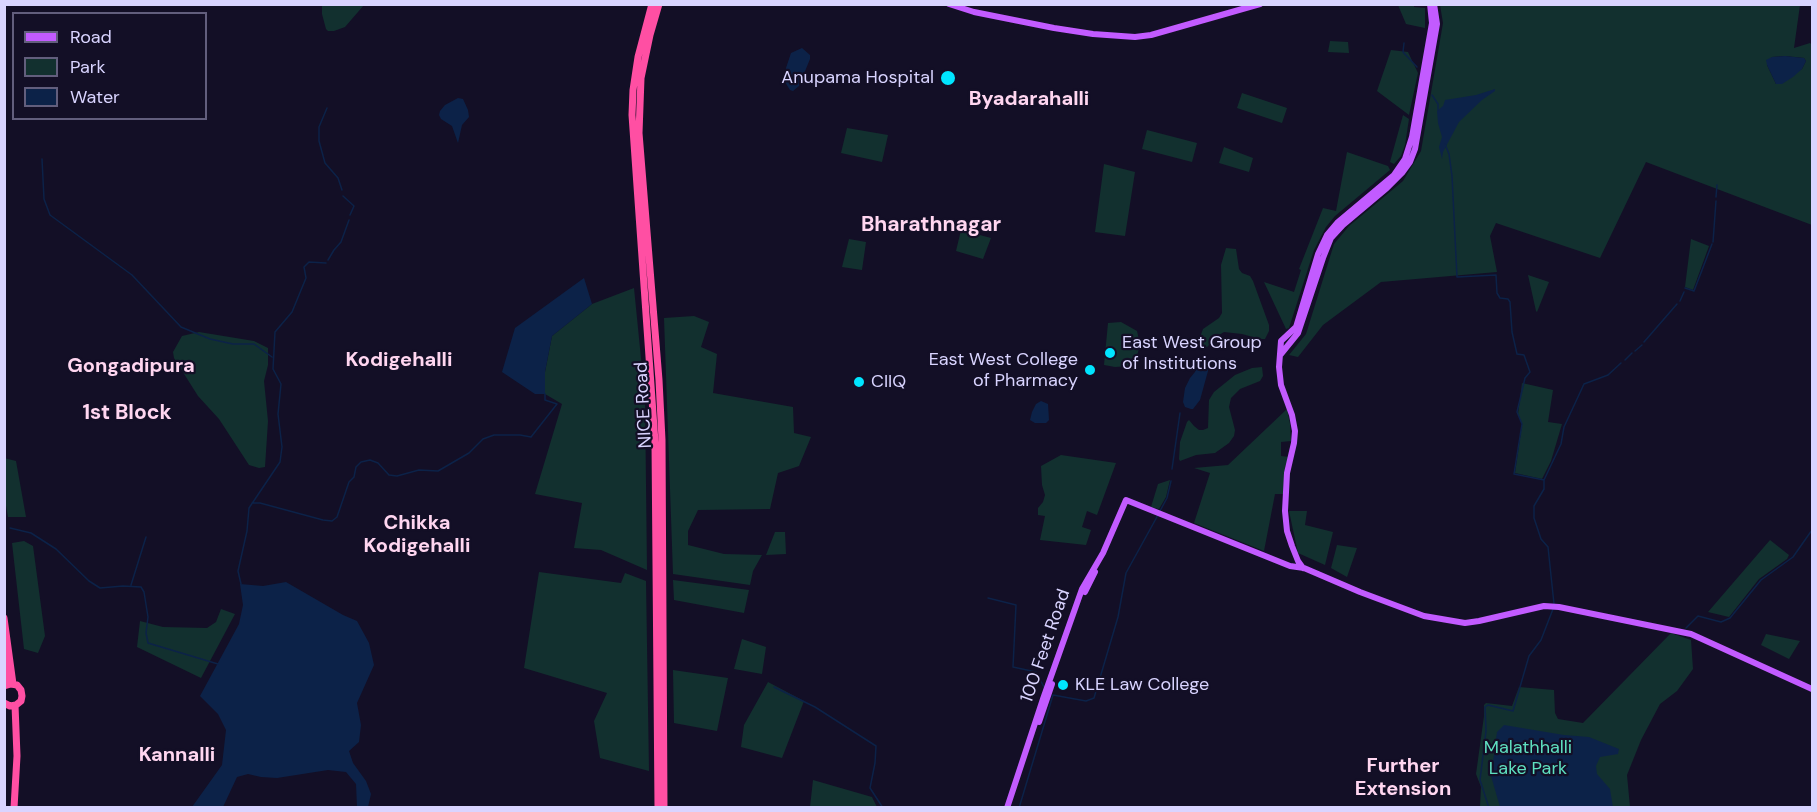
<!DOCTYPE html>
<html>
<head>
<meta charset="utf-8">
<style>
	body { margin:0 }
	#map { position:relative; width:1817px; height:812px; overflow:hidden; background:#130f26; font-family:"DM Sans",sans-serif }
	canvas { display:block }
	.frame { position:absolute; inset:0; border:6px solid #d9d4ff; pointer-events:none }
	.legend { position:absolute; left:12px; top:12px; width:195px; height:108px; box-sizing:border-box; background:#130f26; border:2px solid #625e7d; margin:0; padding:8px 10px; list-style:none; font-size:18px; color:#d9d4ff }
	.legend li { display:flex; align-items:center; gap:12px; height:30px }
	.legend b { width:30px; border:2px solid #625e7d }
</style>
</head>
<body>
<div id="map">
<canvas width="1817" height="812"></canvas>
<div class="frame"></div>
<ul class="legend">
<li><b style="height:8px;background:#c25bff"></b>Road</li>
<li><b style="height:16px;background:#12302f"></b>Park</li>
<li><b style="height:16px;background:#0c2248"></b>Water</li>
</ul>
</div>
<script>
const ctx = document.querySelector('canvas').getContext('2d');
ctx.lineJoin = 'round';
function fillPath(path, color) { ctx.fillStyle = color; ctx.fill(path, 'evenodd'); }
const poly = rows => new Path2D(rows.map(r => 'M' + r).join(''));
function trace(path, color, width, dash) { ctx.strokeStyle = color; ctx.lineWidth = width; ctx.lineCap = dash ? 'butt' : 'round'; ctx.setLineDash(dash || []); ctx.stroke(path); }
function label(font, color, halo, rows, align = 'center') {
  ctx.font = font + ' "DM Sans",sans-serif'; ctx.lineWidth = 4.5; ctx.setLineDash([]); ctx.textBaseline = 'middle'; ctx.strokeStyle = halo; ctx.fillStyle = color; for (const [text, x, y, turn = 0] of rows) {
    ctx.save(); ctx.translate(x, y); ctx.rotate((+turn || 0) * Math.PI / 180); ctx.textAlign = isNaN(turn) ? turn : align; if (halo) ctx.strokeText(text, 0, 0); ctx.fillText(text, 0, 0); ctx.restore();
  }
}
fillPath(poly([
	[322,5,322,4,364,5,345,27,334,31,328,31,326,29,322,14],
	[1398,5,1414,5,1414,7,1425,8,1425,28,1406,24],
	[1440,5,1800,5,1794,48,1810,43,1812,45,1812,225,1646,162,1600,258,1496,223,1490,236,1497,272,1381,282,1323,325,1298,357,1289,355,1306,334,1334,244,1349,226,1403,181,1421,151,1443,23],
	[1785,56,1804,58,1806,61,1802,69,1776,84,1767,65,1772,57],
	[1330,41,1348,42,1349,53,1328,52],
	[1391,50,1408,52,1418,73,1409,115,1377,91],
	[1242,93,1287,108,1282,123,1237,108],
	[1403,115,1409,119,1405,145,1401,156,1394,164,1390,162],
	[847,128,888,135,882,162,841,153],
	[1147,130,1197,143,1192,162,1142,149],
	[1224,147,1253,158,1249,172,1219,163],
	[1347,152,1388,166,1390,170,1335,216,1326,227,1314,250,1289,328,1286,329,1264,282,1294,292,1301,270,1299,269,1323,208,1336,211],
	[1104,164,1135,172,1125,236,1095,232],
	[961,230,991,238,983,259,956,251],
	[849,239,866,242,862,270,842,267],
	[1691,239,1709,246,1693,290,1685,287],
	[1226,248,1236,249,1239,269,1242,273,1250,276,1253,281,1269,325,1269,331,1265,339,1260,339,1242,334,1224,332,1219,335,1207,347,1199,345,1199,340,1203,329,1219,318,1222,313,1221,265],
	[1528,275,1549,282,1537,312,1536,311],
	[634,288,645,398,647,570,601,550,574,548,582,503,535,494,562,404,545,394,545,372,552,336,592,304],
	[694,316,709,322,701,347,717,354,713,393,793,407,794,433,811,437,799,466,778,473,770,509,698,510,688,531,688,545,724,554,762,555,753,571,750,585,673,574,664,318],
	[1121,322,1137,331,1140,344,1137,356,1129,366,1115,367,1104,365,1108,323],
	[199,332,254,341,268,348,268,365,264,381,268,421,265,467,259,468,249,465,219,419,198,396,174,358,173,352,182,336],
	[1262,367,1263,376,1260,381,1240,389,1231,398,1229,407,1235,430,1234,436,1229,443,1215,453,1196,455,1180,461,1179,459,1180,442,1187,422,1189,420,1194,426,1199,430,1203,430,1208,428,1209,400,1214,392,1235,375,1252,368],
	[1522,383,1553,390,1548,422,1562,424,1551,461,1542,479,1515,473,1522,424,1518,414],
	[1287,409,1290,424,1291,441,1281,442,1281,456,1289,457,1285,467,1283,494,1275,494,1264,551,1194,523,1210,473,1194,468,1228,465],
	[1061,455,1116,463,1097,515,1087,511,1082,527,1091,530,1086,545,1040,540,1045,516,1038,515,1038,508,1043,502,1045,495,1042,485,1041,466],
	[4,458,16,461,26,517,8,517,5,500],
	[1170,480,1166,497,1159,509,1151,507,1158,484],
	[1289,511,1307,511,1305,525,1333,532,1325,565,1298,553],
	[775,532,785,532,786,554,766,555],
	[1770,540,1789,555,1787,559,1759,579,1729,617,1708,612],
	[24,541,33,546,45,636,38,653,24,649,12,543],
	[1337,545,1357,548,1347,577,1331,568],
	[539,572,621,583,625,573,646,581,649,771,600,758,594,721,607,693,524,668],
	[673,580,749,590,744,613,674,600],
	[221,609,235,614,201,678,137,647,140,621,163,627,207,628,216,622],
	[1671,633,1691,640,1693,669,1677,691,1660,704,1641,740,1627,775,1630,807,1480,807,1481,787,1476,774,1484,716,1484,705,1486,703,1512,706,1519,687,1554,690,1555,713,1558,719,1583,723],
	[1766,634,1800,641,1789,659,1761,645],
	[742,639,766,647,762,674,734,669],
	[673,670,728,678,717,731,674,723],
	[768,682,804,701,782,758,741,747,744,725],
	[813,780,872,797,877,807,810,807]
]), '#12302f');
fillPath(poly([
	[802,48,810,55,810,59,799,86,793,91,790,90,785,82,785,71,791,53],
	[1785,56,1804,58,1806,61,1802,69,1793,77,1782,84,1776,84,1767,65,1766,60,1772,57],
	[1495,89,1495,91,1482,100,1459,122,1443,152,1442,159,1439,147,1442,137,1438,123,1437,111,1443,106,1445,100,1476,95],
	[458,98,463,99,468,110,469,117,462,125,458,143,452,126,441,119,439,115,440,111,445,105],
	[584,278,592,304,552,336,545,372,545,394,535,394,502,372,515,328],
	[1202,359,1207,360,1208,363,1208,371,1200,400,1193,409,1191,409,1185,407,1183,402,1185,388,1190,378,1195,372,1198,362],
	[1041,401,1048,404,1049,420,1046,423,1035,423,1030,420,1032,412,1036,404],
	[286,582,343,615,357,621,369,643,374,665,357,703,361,725,359,742,349,751,353,763,366,781,371,794,368,807,357,807,356,784,346,772,328,770,277,778,261,777,248,774,237,777,223,807,192,807,222,765,226,730,218,714,200,696,239,624,243,605,240,584,263,586],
	[1504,725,1564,735,1589,737,1619,749,1618,754,1600,757,1596,766,1597,774,1610,789,1613,807,1500,807,1491,776,1497,732]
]), '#0c2248');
trace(poly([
	[1404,43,1403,52,1417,67],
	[1432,95,1438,104,1438,110],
	[327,108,319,127,319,141,325,163,338,178,342,190],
	[1445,144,1449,154,1452,176,1457,277,1496,275,1497,293,1500,298,1508,299,1510,302,1512,332,1517,354,1524,355,1530,372,1525,378,1517,412,1522,424,1514,474,1544,480,1544,489,1534,506,1534,518,1541,539,1548,547,1554,604],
	[42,159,44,199,50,215,132,275,181,327,210,339,233,344,254,344,272,357],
	[343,196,354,206,350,215],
	[1716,197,1717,185],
	[1713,242,1716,201],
	[328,260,334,250,341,242,349,220],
	[1685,288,1694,291,1712,244],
	[1680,301,1684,292],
	[1644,342,1677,304],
	[1635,351,1642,345],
	[1625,360,1632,353],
	[1172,469,1180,413],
	[1544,480,1561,444,1564,427,1584,384,1608,375,1621,363],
	[252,503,260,503,323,520,332,521,337,517,349,482,354,477,356,467,361,462,370,460,378,463,389,475,397,476,419,470,438,471,469,453,483,439,494,435,520,435,531,437,557,404,545,400,545,394],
	[1160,511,1167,498,1171,481],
	[10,528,31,533,56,549,89,581,100,588,123,586,141,587,144,592,148,617,146,633,148,643,218,664],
	[241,584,238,571,247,531,249,508,280,462,282,447,278,414,281,384,273,369,275,332,292,312,306,278,304,267,309,262,326,263],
	[131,585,146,537],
	[988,598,1016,605,1013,667,1036,672,1044,687],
	[1686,628,1698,616,1721,622,1730,618,1761,580,1793,557,1812,530],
	[774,687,815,707,876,746,875,763,870,788,883,808],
	[1019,808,1053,695,1086,701,1094,698,1118,617,1126,573,1158,515],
	[1489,808,1480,780,1486,731,1485,707,1488,705,1513,711,1529,656,1541,640,1553,609]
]), '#0c2248', 1.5);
trace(poly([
	[949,4,974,12,1054,28,1093,34,1135,37,1151,35,1260,4],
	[1281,354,1298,333,1323,258,1331,238,1343,225,1387,188,1402,173,1410,162,1415,149,1437,24,1434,4],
	[1303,568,1298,561,1292,546,1287,531,1285,511,1287,473,1294,443,1295,431,1292,415,1281,385,1279,367,1281,341,1296,327,1318,254,1327,235,1338,222,1394,175,1405,159,1412,137,1432,23,1430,4],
	[1085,592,1095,572],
	[1039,722,1052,684],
	[1007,808,1043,699,1082,589,1103,553,1126,500,1290,566,1304,568,1360,592,1424,616,1465,623,1479,621,1544,606,1559,607,1691,634,1812,689]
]), '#c25bff', 6);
trace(poly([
	[652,4,638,57,633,90,632,115,655,442,658,808],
	[659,4,650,35,641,78,639,133,659,380,662,440,664,808],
	[4,618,13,684],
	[4,659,7,685],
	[4,686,11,684,17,685,21,690,22,696,21,701,16,705,10,706,4,703],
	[14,808,17,756,15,705]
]), '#ff4fa3', 7);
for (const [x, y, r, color] of [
	[948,78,8,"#00e5ff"],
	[1110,353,6,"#00e5ff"],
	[1090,370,6,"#00e5ff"],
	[859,382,6,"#00e5ff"],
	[1063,685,6,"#00e5ff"]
]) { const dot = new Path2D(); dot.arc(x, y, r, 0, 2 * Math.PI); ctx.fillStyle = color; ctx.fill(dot); trace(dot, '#130f26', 2); }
label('18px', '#d9d4ff', '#130f26', [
	["Anupama Hospital",934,78,"right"],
	["East West Group",1122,343],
	["of Institutions",1122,364],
	["East West College",1078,360,"right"],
	["of Pharmacy",1078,381,"right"],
	["CIIQ",871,382],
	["KLE Law College",1075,685]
], 'left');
label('18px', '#d9d4ff', '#130f26', [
	["NICE Road",644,405,-93],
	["100 Feet Road",1046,646,-71]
]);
label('18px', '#5fe0c0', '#130f26', [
	["Malathhalli",1528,748],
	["Lake Park",1528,769]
]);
label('bold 20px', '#ffd6f0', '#130f26', [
	["Byadarahalli",1029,100],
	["Kodigehalli",399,361],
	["Gongadipura",131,367],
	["Chikka",417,524],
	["Kodigehalli",417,547],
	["Kannalli",177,756],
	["Further",1403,767],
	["Extension",1403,790]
]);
label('bold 21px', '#ffd6f0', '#130f26', [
	["Bharathnagar",931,225],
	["1st Block",127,413]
]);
</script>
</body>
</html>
